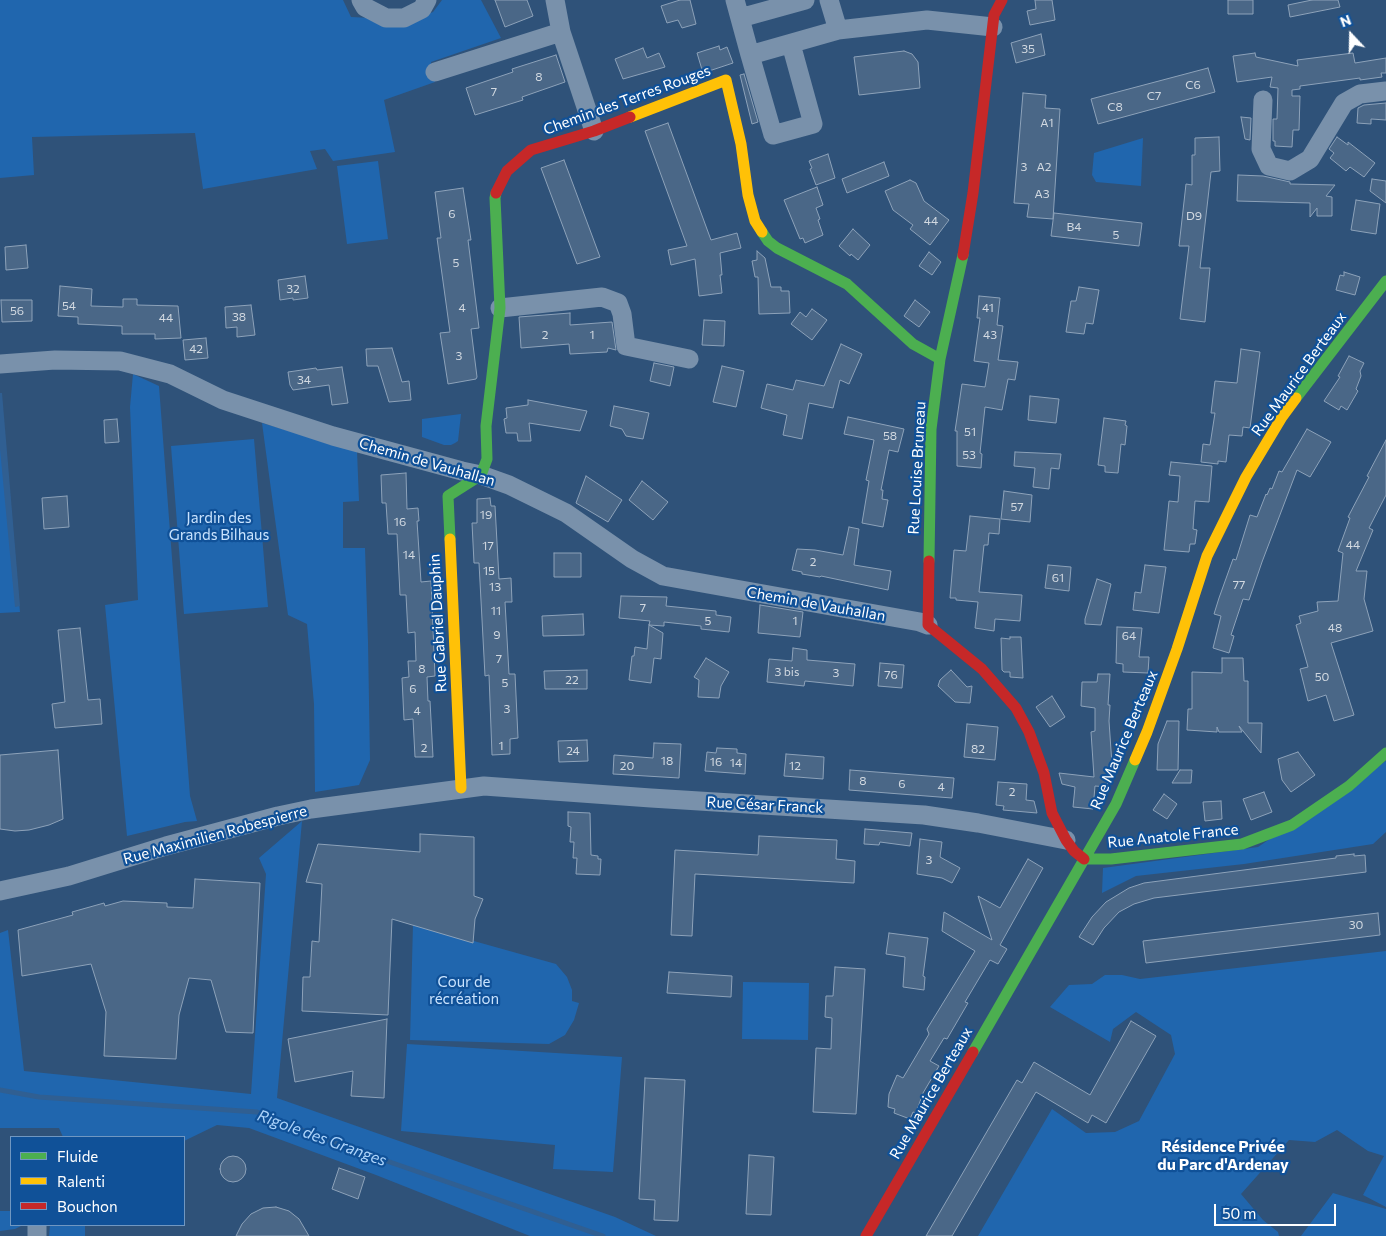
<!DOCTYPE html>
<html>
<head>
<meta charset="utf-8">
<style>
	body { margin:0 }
	#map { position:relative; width:1386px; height:1236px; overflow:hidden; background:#2f5279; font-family:Commissioner,sans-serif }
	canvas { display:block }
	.legend { position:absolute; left:10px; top:1136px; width:175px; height:90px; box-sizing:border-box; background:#105198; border:1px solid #7097c1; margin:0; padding:6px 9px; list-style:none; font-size:15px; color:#fff }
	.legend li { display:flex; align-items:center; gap:10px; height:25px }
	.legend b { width:25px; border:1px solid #7097c1 }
	.north { position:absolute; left:1326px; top:10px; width:50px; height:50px; -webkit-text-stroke:4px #105198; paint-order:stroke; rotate:339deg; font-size:14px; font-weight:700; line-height:20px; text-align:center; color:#fff }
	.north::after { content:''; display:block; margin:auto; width:18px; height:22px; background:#fff; clip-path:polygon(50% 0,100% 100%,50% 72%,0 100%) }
	.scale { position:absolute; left:1214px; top:1204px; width:122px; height:22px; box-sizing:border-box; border:2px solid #fff; border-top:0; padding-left:6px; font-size:15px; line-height:18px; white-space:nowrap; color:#fff; -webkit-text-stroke:4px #105198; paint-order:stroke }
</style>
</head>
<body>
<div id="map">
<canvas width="1386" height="1236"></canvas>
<ul class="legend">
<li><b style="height:6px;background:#4caf50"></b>Fluide</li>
<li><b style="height:6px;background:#ffc107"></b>Ralenti</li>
<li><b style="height:6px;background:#c62828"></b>Bouchon</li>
</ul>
<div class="north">N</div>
<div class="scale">50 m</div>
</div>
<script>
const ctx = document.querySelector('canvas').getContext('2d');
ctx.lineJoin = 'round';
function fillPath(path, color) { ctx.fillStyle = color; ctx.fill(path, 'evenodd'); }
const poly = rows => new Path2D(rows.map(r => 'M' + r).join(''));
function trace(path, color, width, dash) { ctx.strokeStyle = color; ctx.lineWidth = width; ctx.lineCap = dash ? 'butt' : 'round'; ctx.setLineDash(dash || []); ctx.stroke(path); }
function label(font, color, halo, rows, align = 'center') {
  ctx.font = font + ' Commissioner,sans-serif'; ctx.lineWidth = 4.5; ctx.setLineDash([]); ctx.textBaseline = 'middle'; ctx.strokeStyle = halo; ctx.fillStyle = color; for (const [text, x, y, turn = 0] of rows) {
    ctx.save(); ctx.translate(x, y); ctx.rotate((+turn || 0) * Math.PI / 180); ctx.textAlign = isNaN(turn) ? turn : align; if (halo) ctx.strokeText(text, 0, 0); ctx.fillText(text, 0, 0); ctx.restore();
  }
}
fillPath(poly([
	[0,0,343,0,351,17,371,18,399,25,433,12,442,0,481,0,501,38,431,62,435,82,384,100,395,152,333,161,325,149,310,151,317,169,203,189,195,133,32,137,34,175,0,178],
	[1143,138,1141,186,1096,182,1092,175,1094,153],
	[378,161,388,239,347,244,337,166],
	[133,374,159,386,190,796,197,821,185,822,127,836,105,605,138,600,130,407],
	[461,414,458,441,455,443,451,445,444,445,422,437,422,419],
	[262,423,357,451,359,501,343,502,343,548,365,548,368,642,370,760,359,785,315,792,314,704,307,624,288,615],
	[254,439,268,607,184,614,171,446],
	[6,448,20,612,0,613,0,449],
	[1386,761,1386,832,1373,844,1244,864,1136,876,1102,893,1103,868,1258,847],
	[302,821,277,1098,615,1217,656,1236,530,1236,376,1175,249,1128,217,1125,184,1141,184,1137,63,1137,59,1128,0,1128,0,933,8,930,24,1071,251,1094,266,874,259,858],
	[413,924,556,964,567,977,572,990,572,1001,579,1003,574,1020,565,1035,549,1044,410,1040],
	[1386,951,1386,1207,1363,1195,1384,1156,1368,1151,1337,1130,1315,1142,1289,1140,1241,1194,1263,1220,1278,1232,1279,1236,978,1236,1052,1109,1086,1133,1115,1132,1139,1121,1175,1054,1171,1035,1136,1012,1113,1029,1110,1042,1050,1007,1069,985,1092,984,1105,975,1122,975,1140,979],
	[743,982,809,983,808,1040,742,1039],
	[407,1044,622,1057,613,1172,553,1169,555,1145,401,1131],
	[1333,1193,1386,1209,1386,1236,1301,1236],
	[0,1211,11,1211,11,1225,23,1225,15,1229,0,1231],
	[50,1225,85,1225,85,1236,49,1236]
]), '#2066ae');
fillPath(poly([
	[0,393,2,393,20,606,15,607,0,449]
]), '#305f92');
trace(poly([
	[0,1090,39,1097,257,1112,335,1143,603,1236]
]), '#305f92', 5);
const building = poly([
	[495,0,527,0,533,16,505,27,495,0],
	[680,0,690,0,696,24,682,28,678,20,667,23,661,6,680,0],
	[1035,0,1052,0,1055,20,1030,25,1027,11,1036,9,1035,0],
	[1228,0,1253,0,1253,14,1228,14,1228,0],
	[1312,0,1338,0,1340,7,1290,17,1288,5,1312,0],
	[1041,34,1045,55,1016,63,1011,43,1041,34],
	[719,46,720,50,727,47,733,63,703,73,697,53,719,46],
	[643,48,647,58,659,53,665,67,623,79,615,59,643,48],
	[904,51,912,54,918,62,920,88,859,95,854,57,904,51],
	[1255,53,1256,57,1298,66,1297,60,1353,53,1355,63,1386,58,1386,73,1381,73,1382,77,1360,80,1360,78,1300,86,1300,89,1292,90,1292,96,1300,96,1299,130,1293,130,1292,147,1275,146,1275,141,1273,141,1273,119,1277,119,1278,88,1270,87,1272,77,1237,82,1233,56,1255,53],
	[556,55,565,82,522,97,523,100,475,115,466,88,513,72,512,69,556,55],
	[1208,68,1215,92,1098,124,1091,99,1208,68],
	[744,74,758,122,752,124,740,75,744,74],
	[1023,93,1046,95,1045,108,1060,109,1053,219,1027,217,1029,204,1014,203,1023,93],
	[1386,103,1386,120,1371,119,1371,124,1357,123,1358,108,1364,105,1386,103],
	[1241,117,1251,118,1250,140,1245,139,1241,117],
	[668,123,711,240,737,233,741,248,720,253,722,275,720,275,722,293,699,296,695,259,671,265,668,250,687,246,645,131,668,123],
	[1219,137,1220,171,1211,172,1200,268,1210,268,1205,322,1180,319,1189,246,1179,246,1186,184,1192,185,1192,155,1195,155,1195,138,1219,137],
	[1337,137,1348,145,1348,142,1375,163,1364,177,1350,167,1346,171,1330,158,1334,153,1329,149,1337,137],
	[828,154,835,178,816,185,810,169,812,168,809,161,828,154],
	[564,160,600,257,577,264,541,168,564,160],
	[884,162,889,176,847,193,842,179,884,162],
	[1238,175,1263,176,1290,182,1290,184,1335,185,1326,196,1332,197,1332,216,1317,216,1317,208,1310,217,1310,203,1237,201,1238,175],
	[1372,179,1386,181,1386,203,1370,191,1372,179],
	[910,180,916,183,924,201,949,220,930,245,910,229,913,225,893,210,885,191,910,180],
	[817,187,823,205,816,208,820,219,818,220,823,235,805,243,803,238,800,239,784,200,817,187],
	[463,188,471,240,468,240,479,328,471,329,477,377,476,379,448,384,440,333,450,332,437,238,441,238,435,192,463,188],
	[1356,200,1380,204,1376,234,1351,230,1356,200],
	[1054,213,1142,223,1139,246,1051,236,1054,213],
	[853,229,870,245,858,260,851,254,850,256,839,246,853,229],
	[26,245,28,268,6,270,5,247,26,245],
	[757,251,765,258,771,287,781,287,781,291,789,291,790,313,759,314,758,277,755,277,752,261,757,260,757,251],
	[929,252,941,262,932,275,919,266,929,252],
	[1344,272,1360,277,1355,295,1336,290,1340,275,1344,276,1344,272],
	[305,276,308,298,293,300,293,298,280,300,278,280,305,276],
	[60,286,92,289,91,306,123,307,123,299,137,299,137,305,178,306,181,338,155,339,155,334,122,334,122,326,78,324,78,317,58,316,60,286],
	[1079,287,1099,290,1093,324,1086,323,1084,334,1066,332,1071,301,1076,301,1079,287],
	[979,296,1000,298,997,325,1003,326,998,360,1018,362,1015,380,1008,379,1002,410,985,407,980,453,982,454,981,468,957,466,957,431,955,431,962,384,985,387,989,363,974,361,980,318,977,318,979,296],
	[1,300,32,300,32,321,2,322,1,300],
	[915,300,930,312,919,327,904,316,915,300],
	[251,305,255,335,237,337,237,327,226,328,225,307,251,305],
	[812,309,827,320,812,340,791,324,800,312,806,317,812,309],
	[570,313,570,325,612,322,616,350,608,348,607,352,570,354,569,344,521,348,519,317,570,313],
	[704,320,725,321,724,346,702,345,704,320],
	[206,338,208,358,185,360,183,340,206,338],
	[841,344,862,354,849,384,840,380,833,408,809,403,802,439,783,435,787,415,761,408,767,384,793,390,796,380,824,386,841,344],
	[392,348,402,382,409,381,411,400,389,402,378,366,367,366,366,349,392,348],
	[1241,349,1260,352,1250,428,1243,427,1242,436,1229,435,1226,462,1218,461,1218,464,1201,462,1203,444,1210,445,1215,413,1211,413,1215,381,1237,383,1241,349],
	[1349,356,1364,363,1360,371,1361,376,1356,389,1358,391,1347,410,1341,406,1339,410,1324,401,1340,377,1338,376,1349,356],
	[654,363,674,367,670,386,650,381,654,363],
	[722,366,744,371,736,407,713,402,722,366],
	[342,367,348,403,332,405,329,385,293,390,290,385,288,372,316,368,317,370,342,367],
	[1030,396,1059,399,1056,423,1028,420,1030,396],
	[528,400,587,411,580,431,529,423,531,441,518,441,517,433,506,433,504,419,507,418,506,408,528,405,528,400],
	[614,406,649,413,643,439,626,436,622,429,610,426,614,406],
	[848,417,904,429,898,452,889,450,881,490,883,490,882,499,888,500,883,527,862,523,869,481,866,480,874,440,844,434,848,417],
	[1104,418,1126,421,1125,425,1127,426,1125,445,1121,444,1118,473,1105,472,1105,466,1098,465,1104,418],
	[117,419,119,442,105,443,104,420,117,419],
	[1307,429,1331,442,1310,477,1297,470,1262,562,1249,600,1243,599,1231,635,1234,636,1229,653,1213,648,1221,616,1214,614,1219,598,1233,559,1236,560,1250,515,1257,517,1266,494,1267,495,1270,488,1272,489,1279,471,1282,472,1307,429],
	[1386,440,1386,495,1369,528,1373,530,1356,571,1367,571,1364,599,1373,631,1331,643,1354,715,1334,721,1326,695,1308,701,1300,669,1308,667,1296,625,1301,623,1299,616,1318,611,1317,602,1338,601,1343,553,1338,551,1350,518,1348,517,1369,477,1367,476,1386,440],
	[1015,452,1061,454,1059,469,1051,468,1049,489,1033,487,1035,468,1014,466,1015,452],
	[1171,462,1212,466,1209,502,1195,501,1193,529,1197,530,1195,544,1190,544,1189,552,1164,550,1169,501,1178,502,1180,476,1169,475,1171,462],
	[406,473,407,509,418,508,419,521,417,521,421,582,431,581,435,676,427,677,428,701,430,701,433,757,415,757,413,719,404,720,402,678,409,677,408,661,416,661,415,632,408,633,406,595,400,595,397,534,388,534,386,503,382,503,381,475,406,473],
	[586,476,622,500,608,522,576,503,586,476],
	[642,481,668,502,653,520,629,500,642,481],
	[1004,491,1032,495,1030,522,1001,519,1004,491],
	[67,496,69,527,44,529,42,498,67,496],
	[490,498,491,506,495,506,499,579,511,578,512,602,505,602,509,674,515,674,518,738,510,739,510,754,492,755,489,675,485,676,479,563,474,563,472,523,477,523,477,499,490,498],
	[970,516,1000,519,999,534,989,533,988,545,984,545,979,592,1022,595,1020,621,995,619,994,631,975,628,978,602,956,600,956,598,950,598,954,550,966,551,970,516],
	[849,527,859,529,854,565,891,571,888,590,821,576,820,577,802,574,802,572,792,570,797,549,815,550,843,555,849,527],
	[554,553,581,553,581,577,554,577,554,553],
	[1048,565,1071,567,1069,591,1045,588,1048,565],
	[1145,565,1166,567,1159,613,1133,610,1135,592,1141,593,1145,565],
	[1097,579,1111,584,1101,625,1085,624,1085,619,1097,579],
	[621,596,667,597,666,606,716,611,716,615,731,617,729,632,701,629,701,626,664,622,664,626,649,625,650,621,619,618,621,596],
	[760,605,803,612,800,637,758,633,760,605],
	[583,614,584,635,543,636,542,616,583,614],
	[649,625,663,633,661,659,654,658,651,683,629,680,632,656,634,656,635,647,647,649,649,625],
	[1117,627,1142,628,1139,657,1149,657,1148,673,1123,672,1123,664,1116,663,1117,627],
	[80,628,88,700,100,699,102,724,55,728,52,704,65,702,58,630,80,628],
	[1010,637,1021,637,1023,678,1010,677,1010,672,1004,672,1002,670,1001,638,1010,639,1010,637],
	[793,648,807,650,807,660,855,664,853,686,805,681,804,686,767,682,769,659,792,661,793,648],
	[706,658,729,672,721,686,719,698,698,697,699,680,694,677,706,658],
	[1222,658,1243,658,1244,681,1248,681,1248,723,1262,723,1261,753,1239,726,1242,732,1219,732,1217,727,1217,732,1187,730,1188,709,1192,709,1192,672,1222,673,1222,658],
	[880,663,904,665,902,688,878,686,880,663],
	[587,670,587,689,545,689,544,671,587,670],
	[951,670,967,687,972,686,970,703,955,702,938,686,940,680,951,670],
	[1098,674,1110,674,1108,705,1110,705,1109,721,1112,765,1110,765,1107,787,1095,786,1093,809,1073,807,1075,787,1062,784,1059,773,1094,777,1091,732,1095,731,1095,708,1081,706,1082,682,1097,682,1098,674],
	[1052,696,1065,717,1050,727,1036,707,1052,696],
	[1167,721,1179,721,1178,770,1157,770,1158,744,1167,721],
	[967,724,998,727,995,760,964,757,967,724],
	[587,740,588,761,559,762,558,741,587,740],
	[654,743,681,744,679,778,613,774,614,755,653,758,654,743],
	[717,748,737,749,737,753,746,754,745,774,705,771,707,752,716,753,717,748],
	[58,750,63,819,49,825,29,830,15,831,0,829,0,755,58,750],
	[1298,752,1315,775,1291,792,1282,780,1278,759,1298,752],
	[786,754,824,757,823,779,784,776,786,754],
	[850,770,954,778,952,798,849,790,850,770],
	[1180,770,1192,770,1191,783,1172,783,1180,770],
	[998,782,1027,784,1026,800,1034,801,1037,813,1003,810,1004,806,996,805,998,782],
	[1264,792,1272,812,1251,820,1243,799,1264,792],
	[1164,794,1177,804,1167,819,1153,810,1164,794],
	[1221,801,1222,819,1205,821,1203,802,1221,801],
	[568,812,590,813,591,855,598,856,598,859,601,859,600,875,576,874,577,858,573,858,574,842,570,842,571,827,568,826,568,812],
	[865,829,912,833,910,846,880,842,879,845,864,844,865,829],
	[420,834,474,837,474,896,483,899,475,919,473,943,392,919,388,1015,302,1011,303,977,310,977,312,941,319,942,322,884,306,882,318,844,420,852,420,834],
	[759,836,837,840,836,859,855,861,854,883,695,874,692,936,671,935,675,850,758,855,759,836],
	[920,839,942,842,940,857,960,868,952,883,942,878,917,874,920,839],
	[1354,854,1354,856,1365,855,1366,872,1154,898,1134,904,1119,912,1104,928,1093,945,1079,937,1092,917,1106,902,1129,888,1144,883,1336,858,1336,856,1354,854],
	[1028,859,1043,868,1000,945,1007,949,998,964,990,960,965,1002,968,1003,947,1039,944,1038,930,1061,939,1066,923,1093,916,1113,913,1112,910,1119,894,1113,895,1109,888,1107,889,1094,897,1075,903,1078,929,1034,927,1029,975,951,942,931,944,912,992,940,978,896,1000,908,1028,859],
	[195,879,260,883,253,1033,226,1032,211,980,189,978,179,1015,176,1059,104,1056,106,1012,91,964,22,976,18,930,73,915,72,912,104,903,105,906,123,901,167,903,167,907,193,908,195,879],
	[1378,913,1380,935,1146,963,1143,941,1378,913],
	[889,933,928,938,923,976,925,977,924,990,903,987,905,957,886,954,889,933],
	[835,967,865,969,856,1114,813,1112,816,1048,831,1049,832,1018,825,1017,826,996,833,996,835,967],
	[669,972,732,976,731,997,667,993,669,972],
	[387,1019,384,1098,351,1096,353,1071,295,1082,288,1039,387,1019],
	[1131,1021,1156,1036,1106,1123,1092,1115,1088,1123,1036,1092,952,1236,926,1236,1017,1080,1022,1083,1034,1062,1090,1095,1131,1021],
	[645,1078,685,1080,678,1221,654,1220,655,1200,639,1199,645,1078],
	[749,1155,774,1157,771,1215,746,1214,749,1155],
	'220 1169a13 13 0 1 1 26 0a13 13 0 1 1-26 0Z',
	[339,1168,365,1177,358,1199,332,1189,339,1168],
	[276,1207,289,1211,299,1219,309,1236,236,1236,242,1224,251,1214,263,1208,276,1207]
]);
fillPath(building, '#4a6787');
trace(building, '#8da2b9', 1);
trace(poly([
	[361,0,365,7,386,18,404,18,422,9,427,0],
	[555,0,561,32,594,131],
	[735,0,750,55,838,30,829,0],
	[740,18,805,0],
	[838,30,927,20,993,27],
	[750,55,773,135,813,124,791,44],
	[435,72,561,32],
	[1263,100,1261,149,1269,166,1290,171,1310,159,1344,103,1360,94,1386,91],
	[500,308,602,297,618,303,622,314,626,346,689,359],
	[0,364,55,360,120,361,170,374,223,400,333,436,462,471,481,475,509,485,566,513,632,559,663,576,920,622,928,625],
	[0,891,69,876,166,846,278,816,311,809,484,786,651,798,924,815,978,823,1066,840],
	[37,1225,37,1236]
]), '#7991ab', 19);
trace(poly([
	[762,232,768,241,777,248,847,284,913,344,940,359],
	[1296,398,1386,281],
	[450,539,448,496,481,475,487,459,486,426,500,308,495,198,496,193],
	[929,561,931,429,940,359,963,255],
	[1084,859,1111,859,1242,844,1292,825,1349,786,1386,753],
	[973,1052,1116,804,1135,760]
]), '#4caf50', 11);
trace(poly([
	[630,117,726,80,741,144,748,195,755,221,762,232],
	[450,539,461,788],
	[1135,760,1147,732,1177,649,1207,556,1246,477,1282,417,1296,398]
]), '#ffc107', 11);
trace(poly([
	[496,193,507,171,531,150,594,131,630,117],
	[963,255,973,193,994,15,1002,0],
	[929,561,928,625,982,669,1016,708,1029,732,1044,773,1052,813,1066,840,1074,851,1084,859],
	[866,1236,973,1052]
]), '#c62828', 11);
label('12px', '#d2d9e1', null, [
	["35",1028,49],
	["8",539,77],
	["C6",1193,85],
	["7",494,92],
	["C7",1154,96],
	["C8",1115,107],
	["A1",1047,123],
	["3",1024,167],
	["A2",1044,167],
	["A3",1042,194],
	["6",452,214],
	["D9",1194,216],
	["44",931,221],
	["B4",1074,227],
	["5",1116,235],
	["5",456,263],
	["32",293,289],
	["54",69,306],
	["4",462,308],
	["41",988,308],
	["56",17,311],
	["38",239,317],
	["44",166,318],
	["2",545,335],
	["1",592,335],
	["43",990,335],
	["42",196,349],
	["3",459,356],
	["34",304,380],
	["51",970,432],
	["58",890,436],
	["53",969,455],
	["57",1017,507],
	["19",486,515],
	["16",400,522],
	["44",1353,545],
	["17",488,546],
	["14",409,555],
	["2",813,562],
	["15",489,571],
	["61",1058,578],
	["77",1239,585],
	["13",495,587],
	["7",643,608],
	["11",496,611],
	["5",708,621],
	["1",795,621],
	["48",1335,628],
	["9",497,635],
	["64",1129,636],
	["7",499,659],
	["8",422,669],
	["3 bis",787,672],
	["3",836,673],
	["76",891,675],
	["50",1322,677],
	["22",572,680],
	["5",505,683],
	["6",413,689],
	["3",507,709],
	["4",417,711],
	["1",501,746],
	["2",424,748],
	["82",978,749],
	["24",573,751],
	["18",667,761],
	["16",716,762],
	["14",736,763],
	["20",627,766],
	["12",795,766],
	["8",863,781],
	["6",902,784],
	["4",941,787],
	["2",1012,792],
	["3",929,860],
	["30",1356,925]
]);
label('15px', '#fff', '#105198', [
	["Chemin des Terres Rouges",627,100,-20],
	["Rue Maurice Berteaux",1299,374,-54],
	["Chemin de Vauhallan",427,462,16],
	["Rue Louise Bruneau",917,468,-87],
	["Chemin de Vauhallan",816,604,10],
	["Rue Gabriel Dauphin",438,623,-93],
	["Rue Maurice Berteaux",1124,740,-67],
	["Rue César Franck",765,805,3],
	["Rue Maximilien Robespierre",215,835,-15],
	["Rue Anatole France",1173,836,-6],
	["Rue Maurice Berteaux",931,1093,-60]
]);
label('15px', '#c9e3fe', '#105198', [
	["Jardin des",219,518],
	["Grands Bilhaus",219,535],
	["Cour de",464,982],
	["récréation",464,999]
]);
label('italic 16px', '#add4fb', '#105198', [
	["Rigole des Granges",322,1138,20]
]);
label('bold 16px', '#fff', '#105198', [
	["Résidence Privée",1223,1147],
	["du Parc d'Ardenay",1223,1165]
]);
</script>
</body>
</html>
